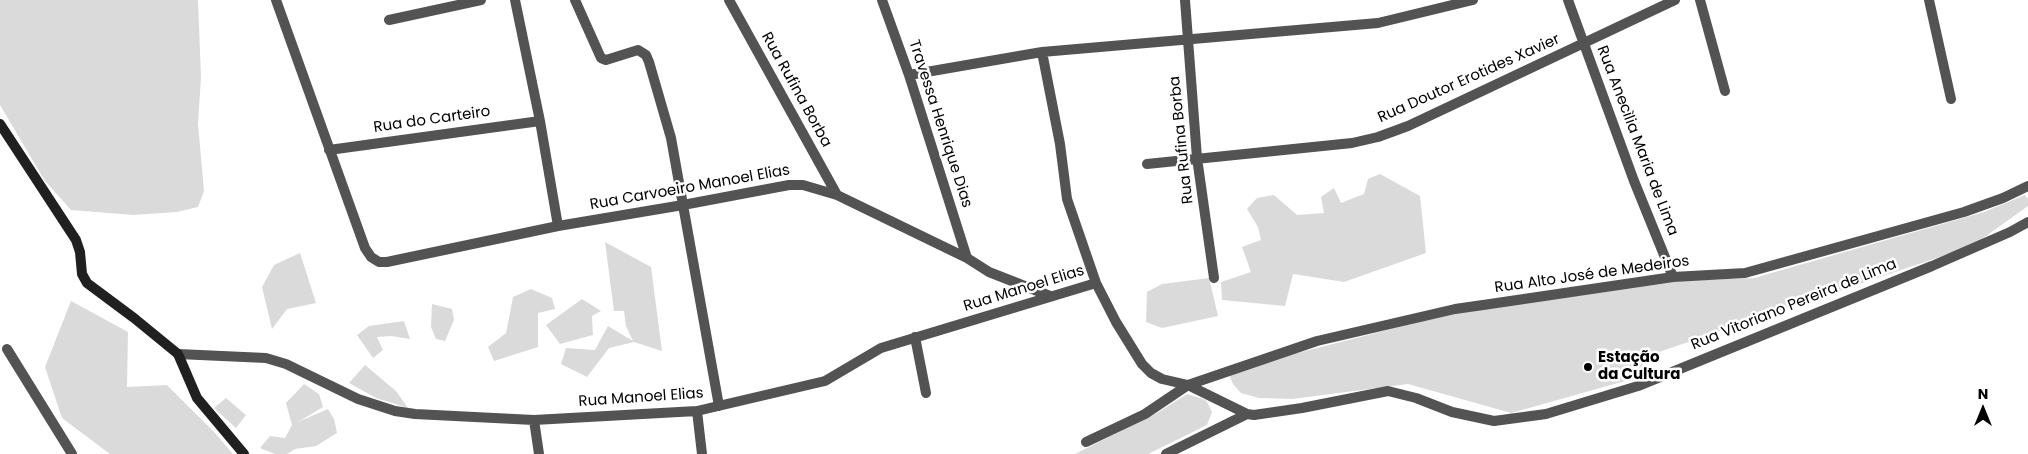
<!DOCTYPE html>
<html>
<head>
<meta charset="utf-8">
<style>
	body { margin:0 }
	#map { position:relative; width:2028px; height:454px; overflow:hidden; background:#fff; font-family:Poppins,sans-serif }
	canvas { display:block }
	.north { position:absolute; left:1958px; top:384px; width:50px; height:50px; -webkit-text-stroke:4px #fff; paint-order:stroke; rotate:0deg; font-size:14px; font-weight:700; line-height:20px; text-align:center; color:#000 }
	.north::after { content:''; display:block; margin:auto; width:18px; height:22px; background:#000; clip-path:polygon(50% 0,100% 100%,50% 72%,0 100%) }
</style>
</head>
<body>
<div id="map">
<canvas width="2028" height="454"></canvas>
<div class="north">N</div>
</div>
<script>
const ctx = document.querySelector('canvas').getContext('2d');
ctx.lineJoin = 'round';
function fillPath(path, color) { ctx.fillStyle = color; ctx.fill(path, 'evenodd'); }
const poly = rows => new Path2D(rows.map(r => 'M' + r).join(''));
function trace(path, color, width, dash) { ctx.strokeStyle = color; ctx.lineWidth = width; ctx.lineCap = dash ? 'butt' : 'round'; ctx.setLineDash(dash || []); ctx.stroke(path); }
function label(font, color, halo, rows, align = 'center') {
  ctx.font = font + ' Poppins,sans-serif'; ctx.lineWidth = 5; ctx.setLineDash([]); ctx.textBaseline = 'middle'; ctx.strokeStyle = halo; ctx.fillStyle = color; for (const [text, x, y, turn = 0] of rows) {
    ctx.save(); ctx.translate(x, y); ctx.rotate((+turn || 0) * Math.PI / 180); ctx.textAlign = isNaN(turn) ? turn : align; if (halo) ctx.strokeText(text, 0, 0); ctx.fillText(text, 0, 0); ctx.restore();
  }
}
fillPath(poly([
	[0,0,198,0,201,77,198,124,204,191,198,207,177,212,133,215,71,210,45,181,0,105],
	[1380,174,1420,196,1426,253,1344,282,1293,274,1285,306,1222,300,1221,282,1251,272,1242,247,1261,240,1258,227,1247,209,1257,198,1274,195,1297,215,1324,213,1321,197,1334,188,1341,203,1364,194,1368,179],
	[2025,195,2028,199,2028,206,1972,246,1647,356,1636,378,1511,413,1408,384,1292,399,1259,398,1241,393,1233,384,1228,372,1239,368,1462,311,1677,281,1754,278,1984,212],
	[605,242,651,267,662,351,634,342,609,348,587,377,561,364,566,348,595,350,608,326,633,341,626,326,624,311,614,311],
	[300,253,316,303,287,309,272,329,262,287,274,265],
	[1209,278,1218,316,1162,328,1146,322,1147,292,1162,284],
	[531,289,552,298,555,309,538,313,538,347,494,361,488,347,506,333,513,297],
	[582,299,601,311,592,316,593,335,560,344,546,325],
	[71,301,128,332,127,387,167,385,214,432,233,454,110,454,62,418,45,367],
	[432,304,452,309,454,320,445,341,436,339,431,327],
	[404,321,410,339,391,336,377,337,383,350,373,358,357,335,369,326],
	[365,365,396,391,408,408,376,398,349,383],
	[304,384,319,394,323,407,298,422,328,409,334,419,337,433,316,446,295,449,287,454,275,454,260,448,270,436,285,438,292,425,286,403],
	[1187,394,1206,400,1212,412,1207,425,1148,454,1075,454,1157,413],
	[226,398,246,415,236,428,214,408]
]), '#dadada');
trace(poly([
	[276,0,365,248,371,257,379,262,387,262,558,226,683,205,789,185,803,185,837,195,967,258,989,272,1050,296],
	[515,0,540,121,558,226],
	[575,0,601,58,606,60,638,50,646,55,649,62,671,138,719,406],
	[729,0,837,195],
	[882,0,909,75,967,258],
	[1185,0,1197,158,1214,278],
	[1568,0,1634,181,1673,277],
	[1700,0,1725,91],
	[1929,0,1951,99],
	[389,20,481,0],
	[1042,52,1060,144,1067,199,1096,283,1116,322,1142,364,1151,373,1162,379,1188,385,1247,414],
	[909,75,1042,52,1378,23,1473,0],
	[329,150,540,121],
	[1147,164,1352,143,1378,137,1408,126,1675,0],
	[915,337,926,393],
	[7,349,72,454],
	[178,354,266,358,286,364,358,399,395,411,415,414,534,420,697,411,825,381,881,348,1096,283],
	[697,411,702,454],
	[534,420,539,454],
	[1086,442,1145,414,1188,385,1317,341,1455,309,1490,304,1673,277,1745,273,1964,212,2003,198,2028,186],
	[1166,454,1247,414,1254,415,1302,408,1388,391,1416,398,1452,412,1494,421,1546,414,1638,386,1932,266,2010,232,2028,222]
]), '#535353', 10);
trace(poly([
	[0,124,76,240,80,252,82,274,87,283,134,318,178,354,197,398,244,454]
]), '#202020', 10);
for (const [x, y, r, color] of [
	[1588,367,5,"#000"]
]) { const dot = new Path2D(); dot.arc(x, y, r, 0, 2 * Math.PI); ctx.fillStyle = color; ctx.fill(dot); trace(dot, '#fff', 2); }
label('15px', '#000', '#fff', [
	["Rua Doutor Erotides Xavier",1469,79,-24],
	["Rua Rufina Borba",796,90,61],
	["Rua do Carteiro",432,120,-8],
	["Travessa Henrique Dias",940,124,72],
	["Rua Rufina Borba",1182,140,-96],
	["Rua Anecìlia Maria de Lima",1637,141,69],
	["Rua Carvoeiro Manoel Elias",690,188,-10],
	["Rua Alto José de Medeiros",1592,275,-8],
	["Rua Manoel Elias",1024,289,-17],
	["Rua Vitoriano Pereira de Lima",1794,305,-22],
	["Rua Manoel Elias",641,398,-4]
]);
label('bold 15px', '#000', '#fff', [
	["Estação",1598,358],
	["da Cultura",1598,375]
], 'left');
</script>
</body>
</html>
